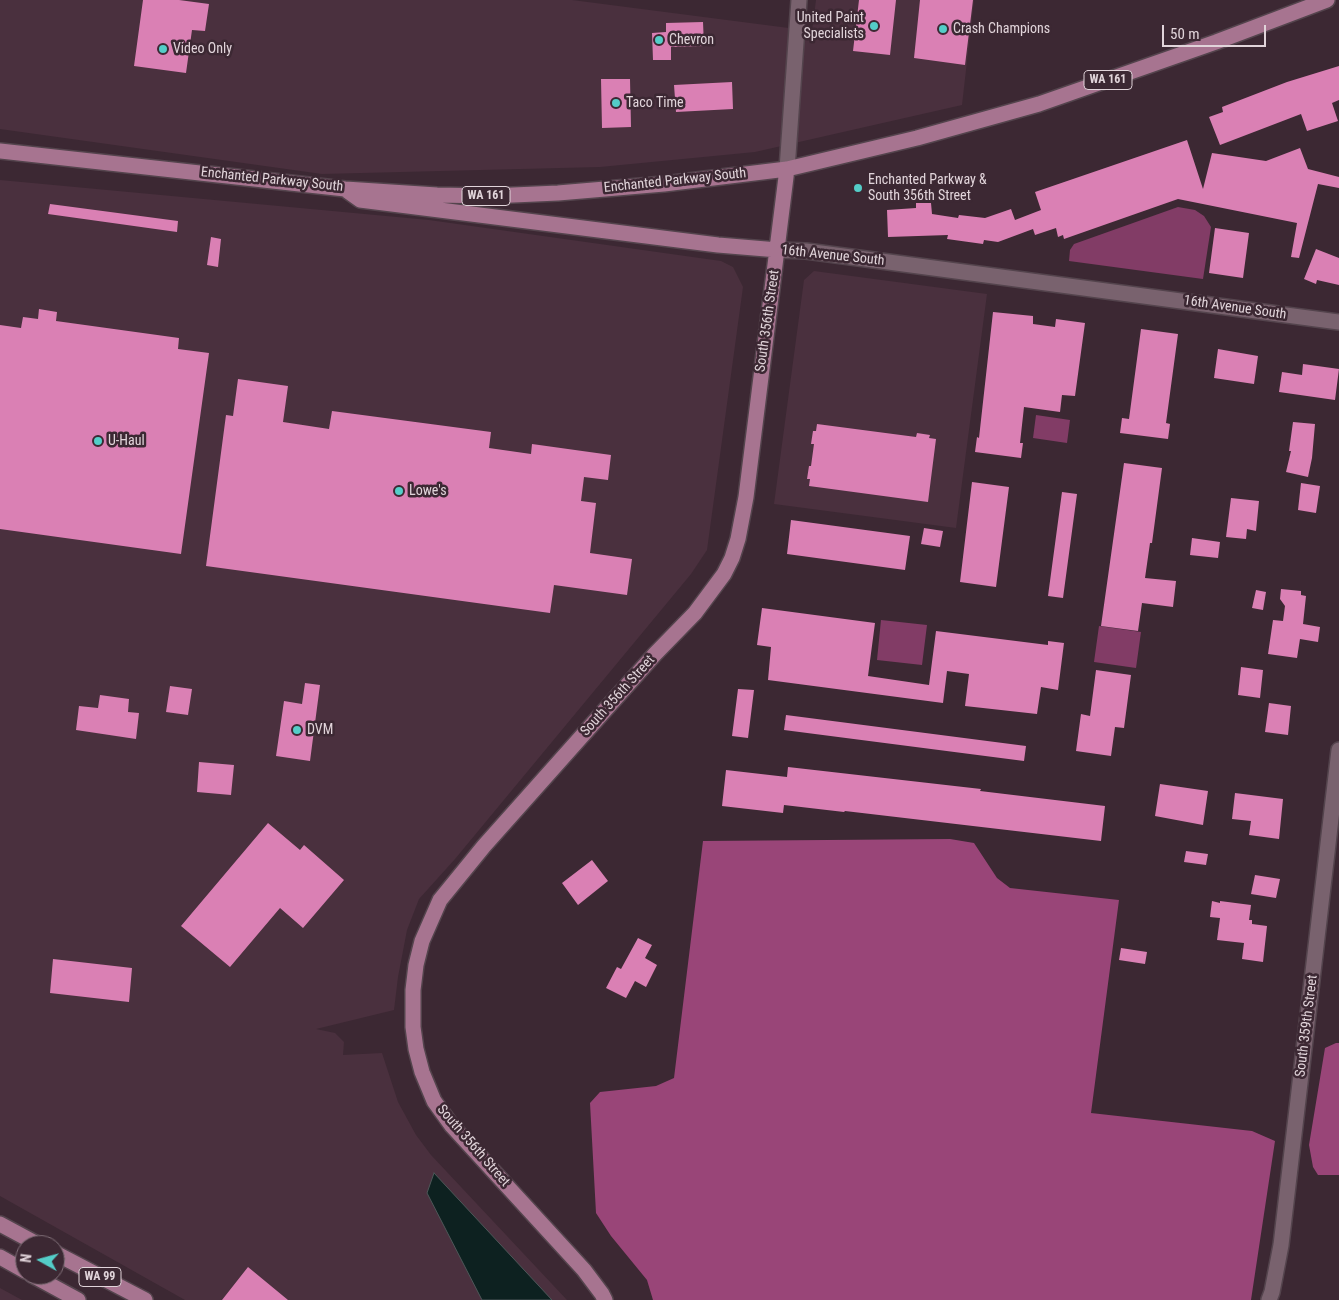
<!DOCTYPE html>
<html>
<head>
<meta charset="utf-8">
<style>
	body { margin:0 }
	#map { position:relative; width:1339px; height:1300px; overflow:hidden; background:#3c2833; font-family:"Roboto Condensed",sans-serif }
	canvas { display:block }
	.north { position:absolute; left:15px; top:1235px; width:50px; height:50px; box-sizing:border-box; background:#3c2833; border:1px solid #7e6d76; border-radius:50%; rotate:277deg; font-size:14px; font-weight:700; line-height:20px; text-align:center; color:#e1d4da }
	.north::after { content:''; display:block; margin:auto; width:18px; height:22px; background:#54cdc8; clip-path:polygon(50% 0,100% 100%,50% 72%,0 100%) }
	.scale { position:absolute; left:1162px; top:25px; width:104px; height:22px; box-sizing:border-box; border:2px solid #e1d4da; border-top:0; padding-left:6px; font-size:15px; line-height:18px; white-space:nowrap; color:#e1d4da; -webkit-text-stroke:4px #3c2833; paint-order:stroke }
</style>
</head>
<body>
<div id="map">
<canvas width="1339" height="1300"></canvas>
<div class="north">N</div>
<div class="scale">50 m</div>
</div>
<script>
const ctx = document.querySelector('canvas').getContext('2d');
ctx.lineJoin = 'round';
function fillPath(path, color) { ctx.fillStyle = color; ctx.fill(path, 'evenodd'); }
const poly = rows => new Path2D(rows.map(r => 'M' + r).join(''));
function trace(path, color, width, dash) { ctx.strokeStyle = color; ctx.lineWidth = width; ctx.lineCap = dash ? 'butt' : 'round'; ctx.setLineDash(dash || []); ctx.stroke(path); }
function label(font, color, halo, rows, align = 'center') {
  ctx.font = font + ' "Roboto Condensed",sans-serif'; ctx.lineWidth = 5; ctx.setLineDash([]); ctx.textBaseline = 'middle'; ctx.strokeStyle = halo; ctx.fillStyle = color; for (const [text, x, y, turn = 0] of rows) {
    ctx.save(); ctx.translate(x, y); ctx.rotate((+turn || 0) * Math.PI / 180); ctx.textAlign = isNaN(turn) ? turn : align; if (halo) ctx.strokeText(text, 0, 0); ctx.fillText(text, 0, 0); ctx.restore();
  }
}
fillPath(poly([
	[0,0,572,0,812,31,816,0,974,0,962,105,755,152,600,167,322,174,0,129],
	[0,180,429,220,721,261,733,267,743,287,707,550,691,574,455,859,419,899,407,930,398,977,394,1010,316,1029,335,1033,344,1042,343,1055,382,1053,398,1102,416,1135,431,1155,567,1300,185,1300,0,1196],
	[814,271,987,294,956,528,774,504,804,280],
	[0,1288,22,1300,0,1300]
]), '#4a303e');
fillPath(poly([
	[1178,207,1195,210,1204,216,1211,227,1203,279,1069,261,1070,250,1074,244],
	[1036,415,1070,420,1067,443,1033,438],
	[881,620,927,625,922,665,877,660],
	[1099,626,1141,632,1136,668,1094,662]
]), '#823c66');
fillPath(poly([
	[950,839,974,843,997,878,1010,888,1119,900,1091,1113,1252,1131,1275,1141,1251,1300,653,1300,647,1280,611,1236,596,1213,590,1103,600,1092,656,1086,674,1078,703,841],
	[1336,1043,1339,1043,1339,1175,1318,1175,1313,1167,1309,1145,1325,1048]
]), '#994578');
const water = poly([
	[434,1173,552,1300,482,1300,427,1193,434,1173]
]);
fillPath(water, '#0d2120');
trace(water, '#4d5758', 1);
fillPath(poly([
	[143,0,179,0,209,4,205,31,192,30,186,73,134,66],
	[859,0,896,0,890,55,853,51],
	[920,0,973,0,965,65,914,58],
	[703,22,704,46,671,47,671,60,653,60,652,33,666,32,666,23],
	[1339,66,1339,100,1332,103,1338,121,1307,131,1301,114,1220,145,1209,117,1223,112,1222,107,1287,82],
	[601,79,630,79,631,127,602,128],
	[732,82,733,109,676,112,674,85],
	[1187,140,1203,189,1212,153,1266,161,1300,148,1308,169,1339,177,1339,188,1318,184,1299,258,1291,257,1297,223,1178,199,1064,239,1063,235,1058,237,1056,228,1035,235,1033,229,998,242,984,240,983,244,947,239,948,235,888,237,887,210,916,208,916,203,931,203,932,214,958,218,959,215,985,218,1011,209,1015,220,1041,210,1035,192],
	[50,204,178,221,177,232,48,214],
	[1215,228,1249,233,1243,278,1209,273],
	[211,237,221,239,218,267,207,265],
	[1316,249,1339,258,1339,285,1317,280,1316,284,1304,279],
	[39,309,57,312,56,321,179,338,178,349,209,353,181,554,0,529,0,325,21,328,23,317,38,319],
	[993,312,1033,316,1033,324,1055,327,1056,319,1085,323,1075,396,1062,395,1060,412,1024,407,1020,443,1023,443,1021,458,975,452,977,437,979,438],
	[1141,329,1178,334,1166,423,1170,424,1168,439,1120,433,1122,418,1129,419],
	[1218,349,1258,356,1254,384,1214,378],
	[1303,364,1339,369,1335,400,1279,392,1282,372,1302,375],
	[238,379,288,386,283,422,329,429,332,411,491,432,489,448,531,454,532,444,611,455,608,480,584,477,581,501,596,503,590,553,632,559,627,595,554,585,550,613,206,566,226,415,233,416],
	[1293,422,1315,424,1312,458,1308,477,1286,472,1291,451,1289,451],
	[817,424,916,437,917,433,930,435,929,438,936,439,928,502,809,486,810,479,807,479,809,466,811,466,814,444,811,444,813,431,816,431],
	[1124,463,1162,468,1152,543,1150,543,1145,578,1176,581,1173,607,1142,603,1138,631,1101,626],
	[972,482,1009,487,996,587,960,582],
	[1301,483,1320,486,1316,513,1298,510],
	[1062,492,1077,494,1063,598,1048,596],
	[1231,498,1259,501,1256,531,1247,529,1246,539,1226,537],
	[791,520,910,536,905,570,787,554],
	[924,528,943,531,940,547,921,544],
	[1192,538,1220,542,1218,558,1190,555],
	[1281,589,1301,591,1301,595,1306,596,1303,624,1320,627,1318,642,1300,639,1297,658,1268,654,1273,620,1283,621,1285,606,1280,599],
	[1256,590,1266,592,1263,610,1252,608],
	[762,608,875,623,868,676,929,685,936,631,1048,645,1048,641,1064,643,1058,690,1041,687,1037,714,965,706,969,674,947,671,943,703,768,680,771,647,757,645],
	[1241,667,1263,670,1260,698,1238,695],
	[1096,670,1131,675,1124,728,1115,727,1111,756,1076,751,1081,714,1090,716],
	[305,683,320,685,310,761,276,756,284,701,302,704],
	[170,686,192,689,188,715,166,712],
	[738,689,754,690,748,738,732,736],
	[100,695,129,699,128,712,139,713,136,739,76,730,79,706,98,708],
	[1269,703,1291,706,1288,735,1265,732],
	[786,715,1026,746,1024,761,784,730],
	[199,762,234,765,231,795,197,792],
	[788,767,981,789,980,791,1105,806,1101,841,845,811,844,812,784,805,783,813,722,806,726,770,787,777],
	[1160,784,1208,791,1203,825,1155,816],
	[1235,793,1283,799,1279,839,1249,835,1251,821,1232,819],
	[268,823,300,850,304,845,344,880,303,928,280,908,230,967,181,926],
	[1186,851,1208,854,1206,865,1184,862],
	[592,860,608,881,578,905,562,883],
	[1255,875,1280,879,1276,898,1251,894],
	[1212,901,1220,903,1220,901,1251,905,1249,920,1252,920,1252,924,1267,926,1263,962,1242,959,1244,943,1217,940,1220,918,1210,917],
	[638,938,652,945,645,958,657,965,646,987,635,981,626,998,606,988,617,967,621,969],
	[1121,948,1147,952,1145,964,1119,960],
	[53,959,132,968,129,1002,50,993],
	[248,1267,288,1300,222,1300]
]), '#da80b4');
const minor = poly([
	[787,169,799,0],
	[778,250,806,251,1339,322],
	[1269,1300,1272,1292,1281,1245,1339,750]
]);
const major = poly([
	[0,151,345,189,437,195,491,196,558,193,664,184,787,169,917,138,1039,104,1216,42,1327,0],
	[346,190,360,200,718,245,778,250],
	[0,1224,39,1245],
	[55,1253,145,1300],
	[0,1257,25,1271],
	[32,1275,78,1300],
	[605,1300,602,1294,584,1270,452,1126,434,1101,422,1072,416,1049,413,1027,413,990,416,965,422,941,440,900,484,846,655,654,695,613,724,574,732,558,738,539,746,497,787,169]
]);
trace(minor, '#54444d', 18);
trace(major, '#54444d', 18);
trace(minor, '#79626e', 15);
trace(major, '#a77490', 15);
for (const [x, y, r, color] of [
	[874,26,5,"#54cdc8"],
	[943,29,5,"#54cdc8"],
	[659,40,5,"#54cdc8"],
	[163,49,5,"#54cdc8"],
	[616,103,5,"#54cdc8"],
	[858,188,5,"#54cdc8"],
	[98,441,5,"#54cdc8"],
	[399,491,5,"#54cdc8"],
	[297,730,5,"#54cdc8"]
]) { const dot = new Path2D(); dot.arc(x, y, r, 0, 2 * Math.PI); ctx.fillStyle = color; ctx.fill(dot); trace(dot, '#3c2833', 2); }
for (const [x, y, w] of [
	[1108,80,48],
	[486,196,48],
	[100,1277,42]
]) { const box = new Path2D(); box.roundRect(x - w / 2, y - 9.5, w, 19, 4); ctx.fillStyle = '#3c2833'; ctx.fill(box); trace(box, '#e1d4da', 1); }
label('bold 12px', '#e1d4da', null, [
	["WA 161",1108,80],
	["WA 161",486,196],
	["WA 99",100,1277]
]);
label('14px', '#e1d4da', '#3c2833', [
	["United Paint",864,18,"right"],
	["Specialists",864,34,"right"],
	["Crash Champions",953,29],
	["Chevron",669,40],
	["Video Only",173,49],
	["Taco Time",626,103],
	["Enchanted Parkway &",868,180],
	["South 356th Street",868,196],
	["U-Haul",108,441],
	["Lowe's",409,491],
	["DVM",307,730]
], 'left');
label('14px', '#e1d4da', '#3c2833', [
	["Enchanted Parkway South",272,180,6],
	["Enchanted Parkway South",675,181,-6],
	["16th Avenue South",833,256,6],
	["16th Avenue South",1235,308,8],
	["South 356th Street",768,321,-82],
	["South 356th Street",618,696,-48],
	["South 359th Street",1307,1026,-83],
	["South 356th Street",473,1146,49]
]);
</script>
</body>
</html>
